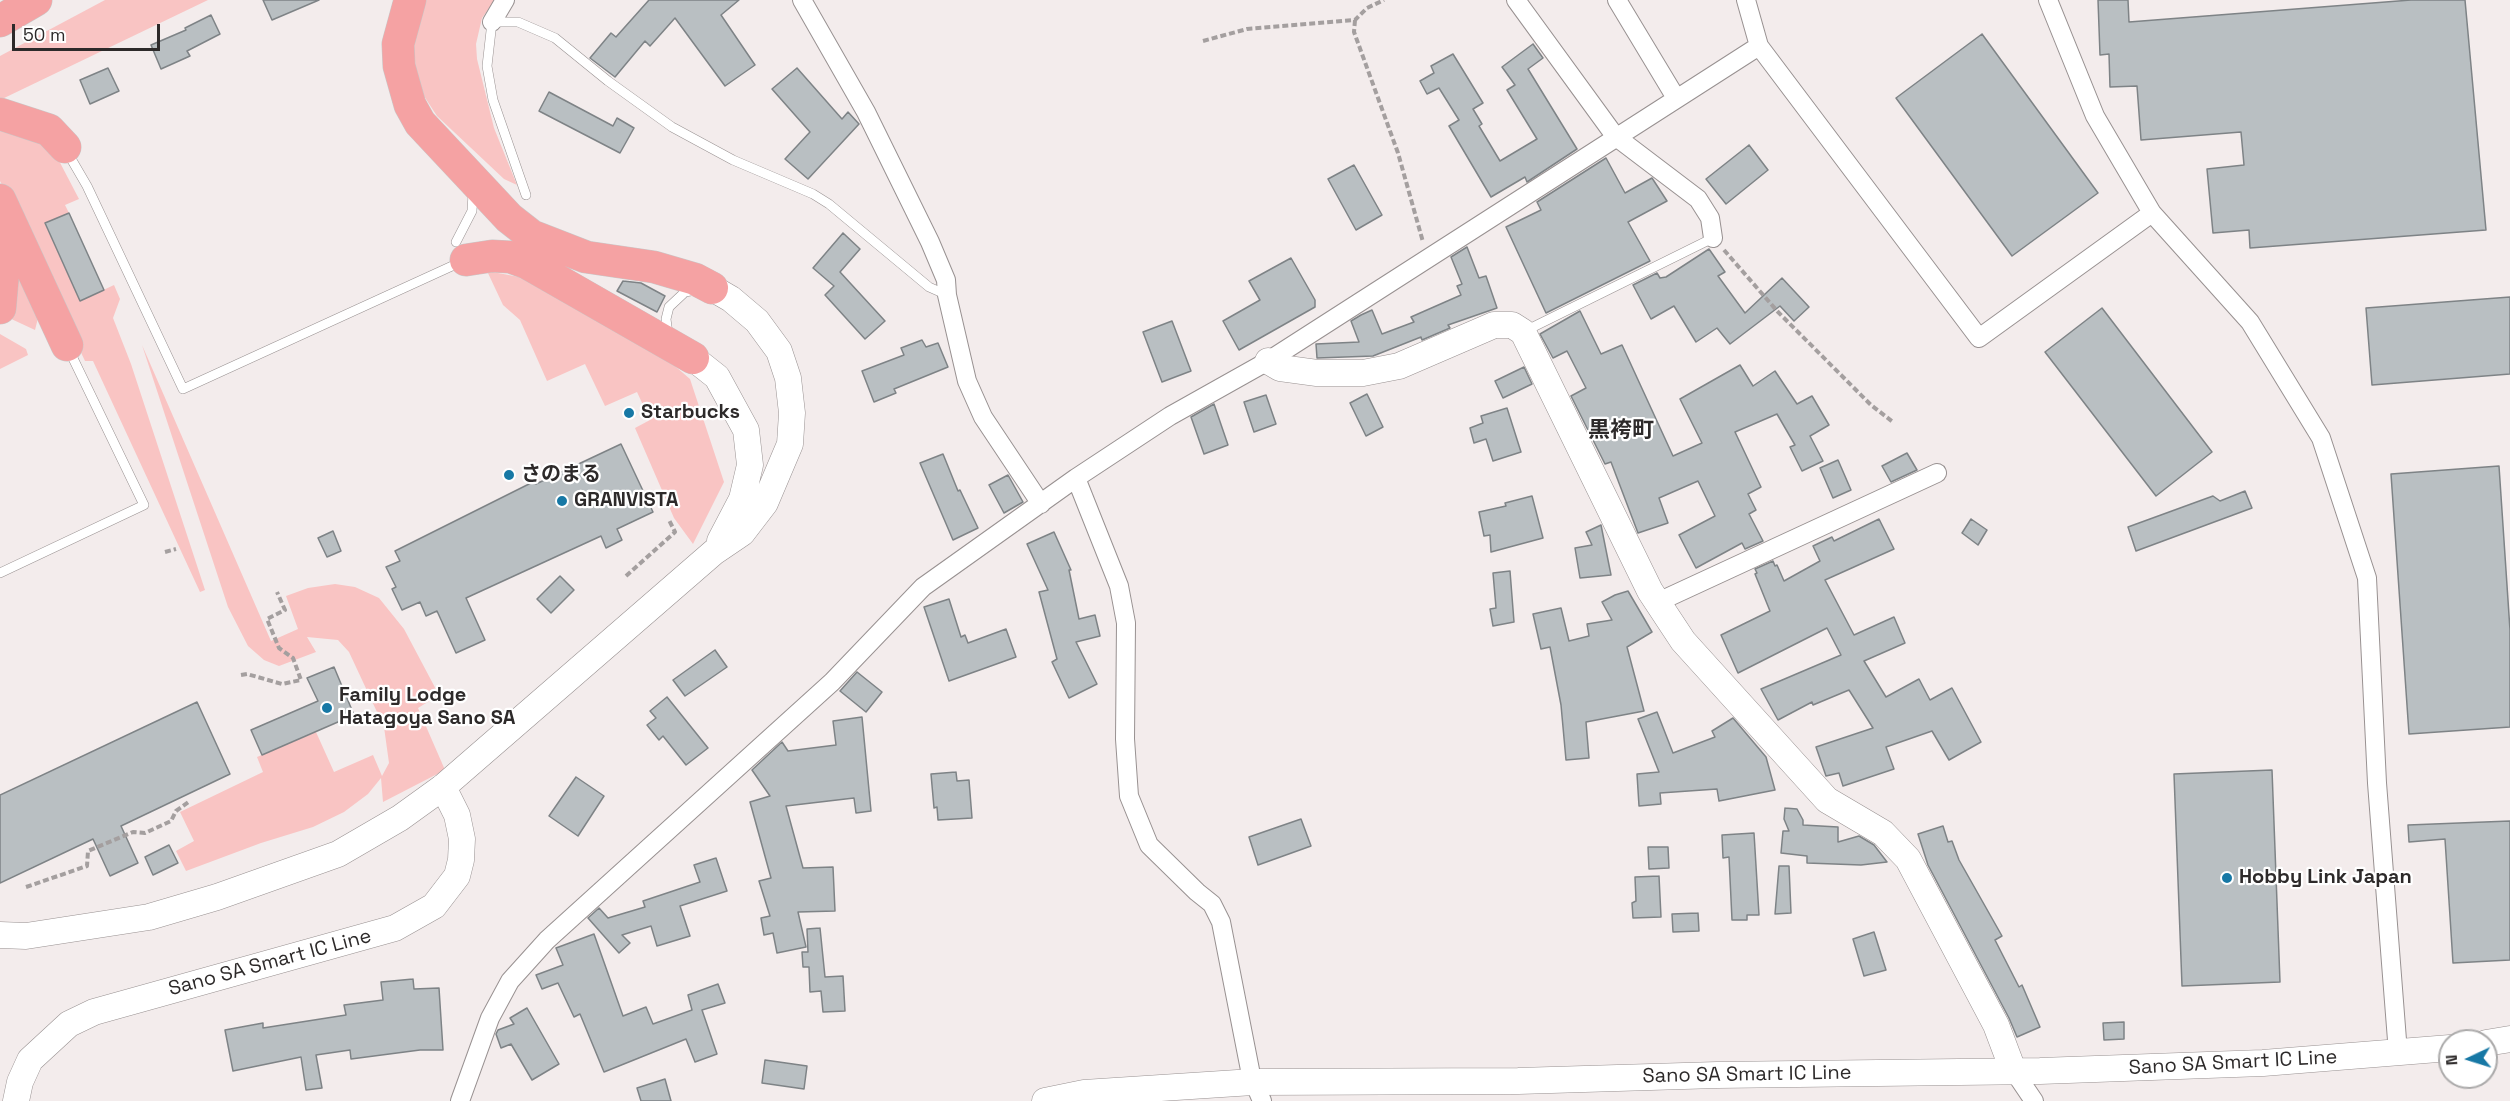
<!DOCTYPE html>
<html>
<head>
<meta charset="utf-8">
<style>
	body { margin:0 }
	#map { position:relative; width:2510px; height:1101px; overflow:hidden; background:#f3ecec; font-family:"Space Grotesk",sans-serif }
	canvas { display:block }
	.north { position:absolute; left:2438px; top:1029px; width:60px; height:60px; box-sizing:border-box; background:#fff; border:2px solid #abaaaa; border-radius:50%; rotate:266deg; font-size:16px; font-weight:700; line-height:24px; text-align:center; color:#2d2a2a }
	.north::after { content:''; display:block; margin:auto; width:21px; height:27px; background:#1778a5; clip-path:polygon(50% 0,100% 100%,50% 72%,0 100%) }
	.scale { position:absolute; left:12px; top:24px; width:148px; height:27px; box-sizing:border-box; border:3px solid #2d2a2a; border-top:0; padding-left:8px; font-size:18px; line-height:21px; white-space:nowrap; color:#2d2a2a; -webkit-text-stroke:4px #fff; paint-order:stroke }
</style>
</head>
<body>
<div id="map">
<canvas width="2510" height="1101"></canvas>
<div class="north">N</div>
<div class="scale">50 m</div>
</div>
<script>
const ctx = document.querySelector('canvas').getContext('2d');
ctx.lineJoin = 'round';
function fillPath(path, color) { ctx.fillStyle = color; ctx.fill(path, 'evenodd'); }
const poly = rows => new Path2D(rows.map(r => 'M' + r).join(''));
function trace(path, color, width, dash) { ctx.strokeStyle = color; ctx.lineWidth = width; ctx.lineCap = dash ? 'butt' : 'round'; ctx.setLineDash(dash || []); ctx.stroke(path); }
function label(font, color, halo, rows, align = 'center') {
  ctx.font = font + ' "Space Grotesk","Noto Sans JP",sans-serif'; ctx.lineWidth = 4.5; ctx.setLineDash([]); ctx.textBaseline = 'middle'; ctx.strokeStyle = halo; ctx.fillStyle = color; for (const [text, x, y, turn = 0] of rows) {
    ctx.save(); ctx.translate(x, y); ctx.rotate((+turn || 0) * Math.PI / 180); ctx.textAlign = isNaN(turn) ? turn : align; if (halo) ctx.strokeText(text, 0, 0); ctx.fillText(text, 0, 0); ctx.restore();
  }
}
fillPath(poly([
	[105,0,208,0,0,100,0,56],
	[419,0,495,0,482,18,476,44,477,59,494,128,517,185,504,179,437,116,422,93,414,68,410,39],
	[0,122,18,126,56,155,79,199,65,205,69,213,45,224,80,301,114,285,120,299,113,318,131,364,205,590,200,592,93,361,85,361,0,181],
	[11,265,27,275,38,318,35,330,7,317],
	[487,271,525,278,661,354,690,379,724,482,693,544,674,518,635,428,650,420,637,392,605,406,585,364,547,381,520,320,503,305],
	[0,334,26,349,28,355,0,369],
	[142,345,271,641,298,629,286,596,308,588,335,584,355,587,379,598,404,629,439,695,418,708,445,770,383,802,381,778,368,794,344,812,313,827,261,843,186,871,176,851,194,841,180,812,263,772,257,757,316,732,334,772,373,755,382,776,389,763,384,727,349,652,338,640,307,637,316,652,279,666,264,660,248,646,228,607]
]), '#f9c4c3');
const building = poly([
	[263,0,319,0,272,20,263,0],
	[649,0,739,0,721,15,755,65,725,86,675,18,650,46,645,41,615,77,590,58,611,33,616,37,649,0],
	[2098,0,2128,0,2129,22,2411,0,2465,0,2486,230,2250,248,2249,230,2213,233,2207,169,2244,165,2241,132,2141,140,2137,86,2110,87,2109,54,2100,55,2098,0],
	[211,15,220,34,187,51,190,56,161,69,151,45,186,30,185,28,211,15],
	[1982,34,2098,193,2012,256,1896,98,1982,34],
	[1533,44,1543,58,1528,69,1577,149,1527,182,1525,177,1491,197,1449,126,1459,120,1439,88,1427,94,1420,81,1434,73,1431,66,1453,54,1483,103,1473,109,1482,124,1479,126,1500,161,1537,139,1507,90,1515,85,1502,67,1533,44],
	[108,68,119,91,90,104,80,80,108,68],
	[797,68,842,119,848,112,859,124,808,179,785,159,810,132,772,89,797,68],
	[549,92,613,126,617,118,634,128,620,153,539,111,549,92],
	[1749,145,1768,170,1726,204,1706,179,1749,145],
	[1606,158,1625,193,1652,178,1667,201,1628,222,1650,261,1546,313,1506,227,1541,210,1537,202,1606,158],
	[1354,165,1382,215,1356,230,1328,179,1354,165],
	[69,213,104,290,80,301,45,223,69,213],
	[843,233,860,249,840,272,885,321,865,339,825,295,834,286,813,268,843,233],
	[1467,247,1479,278,1486,276,1497,308,1448,325,1450,328,1422,340,1421,337,1373,356,1317,358,1316,344,1359,342,1351,321,1361,315,1372,310,1382,334,1414,322,1411,317,1461,295,1457,286,1462,284,1451,257,1467,247],
	[1709,249,1725,272,1718,276,1745,313,1782,278,1809,307,1794,321,1780,306,1730,344,1717,328,1696,342,1674,306,1651,319,1633,285,1657,273,1660,278,1666,277,1709,249],
	[1291,258,1315,300,1315,307,1239,350,1223,321,1260,300,1249,281,1291,258],
	[623,281,641,283,665,296,657,312,617,291,623,281],
	[2510,297,2510,374,2372,385,2366,308,2510,297],
	[2102,308,2212,452,2156,496,2045,352,2102,308],
	[1580,311,1601,354,1622,345,1673,456,1702,443,1680,399,1740,365,1753,386,1775,371,1797,404,1812,396,1829,425,1810,436,1823,461,1802,471,1790,447,1795,445,1777,414,1735,432,1761,487,1748,494,1756,510,1749,514,1763,541,1745,549,1742,543,1696,568,1679,535,1715,516,1698,481,1659,498,1668,523,1638,533,1611,462,1605,464,1571,396,1586,388,1567,351,1553,358,1540,334,1580,311],
	[1172,321,1191,371,1162,382,1143,332,1172,321],
	[922,340,926,347,938,343,948,367,894,389,896,393,874,402,862,371,904,355,901,348,922,340],
	[1524,367,1532,384,1503,398,1495,381,1524,367],
	[1367,394,1383,427,1366,436,1350,403,1367,394],
	[1266,395,1276,424,1254,432,1244,402,1266,395],
	[1214,404,1228,445,1204,454,1191,417,1214,404],
	[1507,408,1521,452,1493,461,1486,439,1474,443,1470,428,1483,423,1481,416,1507,408],
	[621,444,653,512,617,529,622,540,606,548,601,536,466,598,485,640,456,653,437,611,426,616,420,602,402,610,392,589,396,587,386,567,400,561,395,551,535,481,536,484,621,444],
	[1907,453,1917,470,1891,482,1882,466,1907,453],
	[943,454,958,491,960,490,978,528,953,540,920,463,943,454],
	[1838,460,1851,490,1833,498,1820,468,1838,460],
	[2499,466,2510,630,2510,727,2409,734,2391,474,2499,466],
	[1008,475,1023,502,1004,513,989,485,1008,475],
	[2245,491,2252,508,2136,551,2128,527,2213,496,2220,501,2245,491],
	[1532,496,1543,538,1491,552,1490,535,1484,536,1479,512,1506,506,1505,503,1532,496],
	[1879,519,1894,549,1825,580,1854,635,1894,617,1905,643,1864,661,1886,697,1919,679,1930,700,1952,688,1981,742,1949,760,1932,731,1886,747,1894,769,1843,786,1839,773,1826,776,1816,747,1873,728,1849,690,1813,705,1812,702,1778,720,1761,689,1841,655,1827,628,1738,673,1721,635,1770,611,1755,574,1757,573,1755,569,1773,561,1775,566,1777,565,1784,581,1820,561,1813,546,1832,537,1834,541,1879,519],
	[1971,519,1987,530,1978,545,1962,533,1971,519],
	[1601,525,1611,575,1580,578,1575,548,1592,545,1586,532,1601,525],
	[333,531,341,551,327,557,318,538,333,531],
	[1054,532,1071,570,1069,570,1079,619,1095,615,1100,636,1076,642,1097,684,1069,698,1052,662,1057,659,1039,592,1048,590,1027,544,1054,532],
	[1510,571,1514,622,1493,626,1490,609,1496,608,1493,573,1510,571],
	[560,576,574,590,551,613,537,599,560,576],
	[1628,591,1652,632,1627,647,1644,711,1586,722,1589,758,1566,760,1561,705,1550,647,1541,649,1533,614,1561,608,1569,641,1589,636,1587,624,1612,620,1602,602,1615,595,1628,591],
	[949,599,961,637,965,635,968,643,1006,629,1016,657,949,681,924,607,949,599],
	[715,650,727,667,685,696,673,680,715,650],
	[334,667,354,715,262,755,251,730,318,701,307,678,334,667],
	[857,672,882,692,866,712,840,691,857,672],
	[667,697,708,748,686,765,663,736,659,740,647,725,656,718,650,711,667,697],
	[197,702,230,774,121,826,138,863,110,876,93,839,0,883,0,795,197,702],
	[1657,712,1673,753,1715,737,1712,731,1733,718,1766,757,1775,790,1719,801,1717,789,1660,793,1661,804,1639,806,1637,774,1659,772,1638,719,1657,712],
	[862,717,871,811,856,813,854,798,786,806,803,868,833,867,835,911,798,912,806,947,777,953,773,933,764,935,761,918,770,916,759,881,771,878,750,802,770,796,752,770,782,742,788,751,836,745,833,721,862,717],
	[2272,770,2280,982,2182,986,2174,774,2272,770],
	[956,772,957,781,969,780,972,818,938,820,937,807,934,808,931,774,956,772],
	[576,777,604,796,578,836,549,816,576,777],
	[1785,808,1797,809,1803,820,1803,825,1838,827,1838,842,1859,836,1874,845,1887,862,1861,865,1807,863,1807,856,1781,853,1783,831,1789,831,1784,819,1785,808],
	[1301,819,1311,846,1258,865,1249,837,1301,819],
	[2510,821,2510,960,2453,963,2445,839,2409,842,2408,825,2510,821],
	[1943,826,1948,842,1952,841,1959,860,2002,936,1995,940,2019,987,2022,985,2040,1027,2017,1037,2009,1018,1928,865,1918,834,1943,826],
	[1754,833,1759,915,1747,915,1747,920,1732,920,1729,857,1723,858,1722,835,1754,833],
	[169,845,178,863,153,875,145,857,169,845],
	[1648,847,1668,847,1669,868,1649,869,1648,847],
	[716,858,727,891,680,906,690,936,657,946,651,926,622,935,630,943,619,953,588,918,599,908,608,918,645,907,643,901,700,882,694,865,716,858],
	[1779,866,1789,866,1791,913,1775,914,1779,866],
	[1659,876,1661,917,1633,918,1632,903,1636,901,1635,877,1659,876],
	[1698,913,1699,931,1673,932,1672,914,1698,913],
	[820,928,825,977,843,976,845,1011,823,1012,821,991,810,992,809,967,803,967,802,952,808,952,807,929,820,928],
	[1874,932,1886,970,1864,976,1853,939,1874,932],
	[594,934,623,1016,646,1007,653,1024,692,1010,688,995,718,984,725,1003,702,1010,717,1054,695,1062,686,1039,604,1072,580,1014,574,1017,558,983,542,989,536,975,563,965,556,948,594,934],
	[413,979,414,989,439,988,443,1050,420,1050,351,1059,350,1050,316,1055,322,1088,306,1090,301,1057,233,1071,225,1030,263,1023,263,1028,346,1015,344,1005,383,1000,381,982,413,979],
	[527,1008,559,1064,532,1080,511,1044,501,1048,496,1034,498,1030,514,1024,510,1018,527,1008],
	[2124,1022,2124,1039,2104,1040,2103,1023,2124,1022],
	[765,1060,807,1066,804,1089,762,1083,765,1060],
	[665,1079,671,1101,641,1101,637,1088,665,1079]
]);
fillPath(building, '#b9bfc2');
trace(building, '#7e8386', 1.5);
const lane = poly([
	[66,150,87,186,183,389,463,261],
	[526,195,493,100,487,66,492,22,518,22,555,38,608,81,672,127,733,160,813,194,829,204,929,287,947,295],
	[456,242,472,211,473,193],
	[1525,331,1713,238],
	[668,334,666,319,669,307,685,292,696,290],
	[0,573,144,505,69,350]
]);
const street = poly([
	[802,0,866,112,930,242,946,280,947,295,967,381,983,417,1041,504],
	[1516,0,1615,136,1698,199,1710,218,1713,238],
	[1617,0,1676,98],
	[1746,0,1759,46,1979,338,2152,213,2095,116,2048,0],
	[492,22,505,0],
	[2152,213,2250,322,2321,438,2367,578,2377,783,2398,1053],
	[1076,478,1119,586,1126,623,1125,739,1129,796,1149,845,1197,892,1212,904,1221,922,1251,1075,1262,1101],
	[1658,602,1937,473],
	[2013,1070,2034,1101],
	[460,1101,490,1018,510,981,547,940,832,682,923,587,1076,478,1170,416,1268,361,1759,46]
]);
const secondary = poly([
	[693,358,717,377,746,430,750,465,742,499,720,541],
	[1268,361,1280,368,1317,373,1363,373,1399,366,1494,325,1512,325,1523,332,1650,591,1683,641,1827,800,1883,833,1908,859,1996,1025,2013,1070],
	[0,935,26,936,149,917,217,897,338,854,400,818,443,787,714,552,742,533,765,503,790,444,792,413,788,378,779,351,757,321,731,299,712,288],
	[2486,1043,2510,1039],
	[16,1101,20,1082,30,1060,69,1024,94,1012,395,928,434,906,457,876,461,860,462,839,457,815,443,787],
	[1045,1101,1084,1093,1253,1082,1518,1081,1717,1075,2040,1071,2263,1063,2450,1048]
]);
const highway = poly([
	[410,0,398,44,399,66,410,105,420,123,509,218,532,236,586,257,654,267,695,279,712,288],
	[0,21,36,0],
	[0,114,49,130,65,147],
	[0,200,67,345],
	[0,248,3,274,0,308],
	[466,260,492,256,510,257,527,263,693,358]
]);
trace(lane, '#989191', 10);
trace(street, '#989191', 20);
trace(secondary, '#989191', 27);
trace(highway, '#c8c8c8', 33);
trace(poly([
	[1355,20,1354,32,1398,153,1423,242],
	[1203,41,1247,29,1355,20,1367,8,1384,0],
	[1724,250,1778,312,1871,405,1893,422],
	[165,552,176,549],
	[626,576,675,532,669,520],
	[241,675,247,674,282,684,301,680,293,658,279,648,267,619,285,610,277,592],
	[26,887,87,866,88,851,133,832,145,833,171,821,176,811,190,801]
]), '#a49f9f', 4, [6, 3]);
trace(lane, '#fff', 9);
trace(street, '#fff', 18);
trace(secondary, '#fff', 26);
trace(highway, '#f5a2a3', 32);
for (const [x, y, r, color] of [
	[629,413,6,"#1778a5"],
	[509,475,6,"#1778a5"],
	[562,501,6,"#1778a5"],
	[327,708,6,"#1778a5"],
	[2227,878,6,"#1778a5"]
]) { const dot = new Path2D(); dot.arc(x, y, r, 0, 2 * Math.PI); ctx.fillStyle = color; ctx.fill(dot); trace(dot, '#fff', 2); }
label('bold 20px', '#2d2a2a', '#fff', [
	["Starbucks",641,413],
	["さのまる",521,475],
	["GRANVISTA",574,501],
	["Family Lodge",339,696],
	["Hatagoya Sano SA",339,719],
	["Hobby Link Japan",2239,878]
], 'left');
label('20px', '#2d2a2a', '#fff', [
	["Sano SA Smart IC Line",270,963,-15],
	["Sano SA Smart IC Line",2233,1063,-3],
	["Sano SA Smart IC Line",1747,1075,-1]
]);
label('bold 22px', '#2d2a2a', '#fff', [
	["黒袴町",1621,431]
]);
</script>
</body>
</html>
